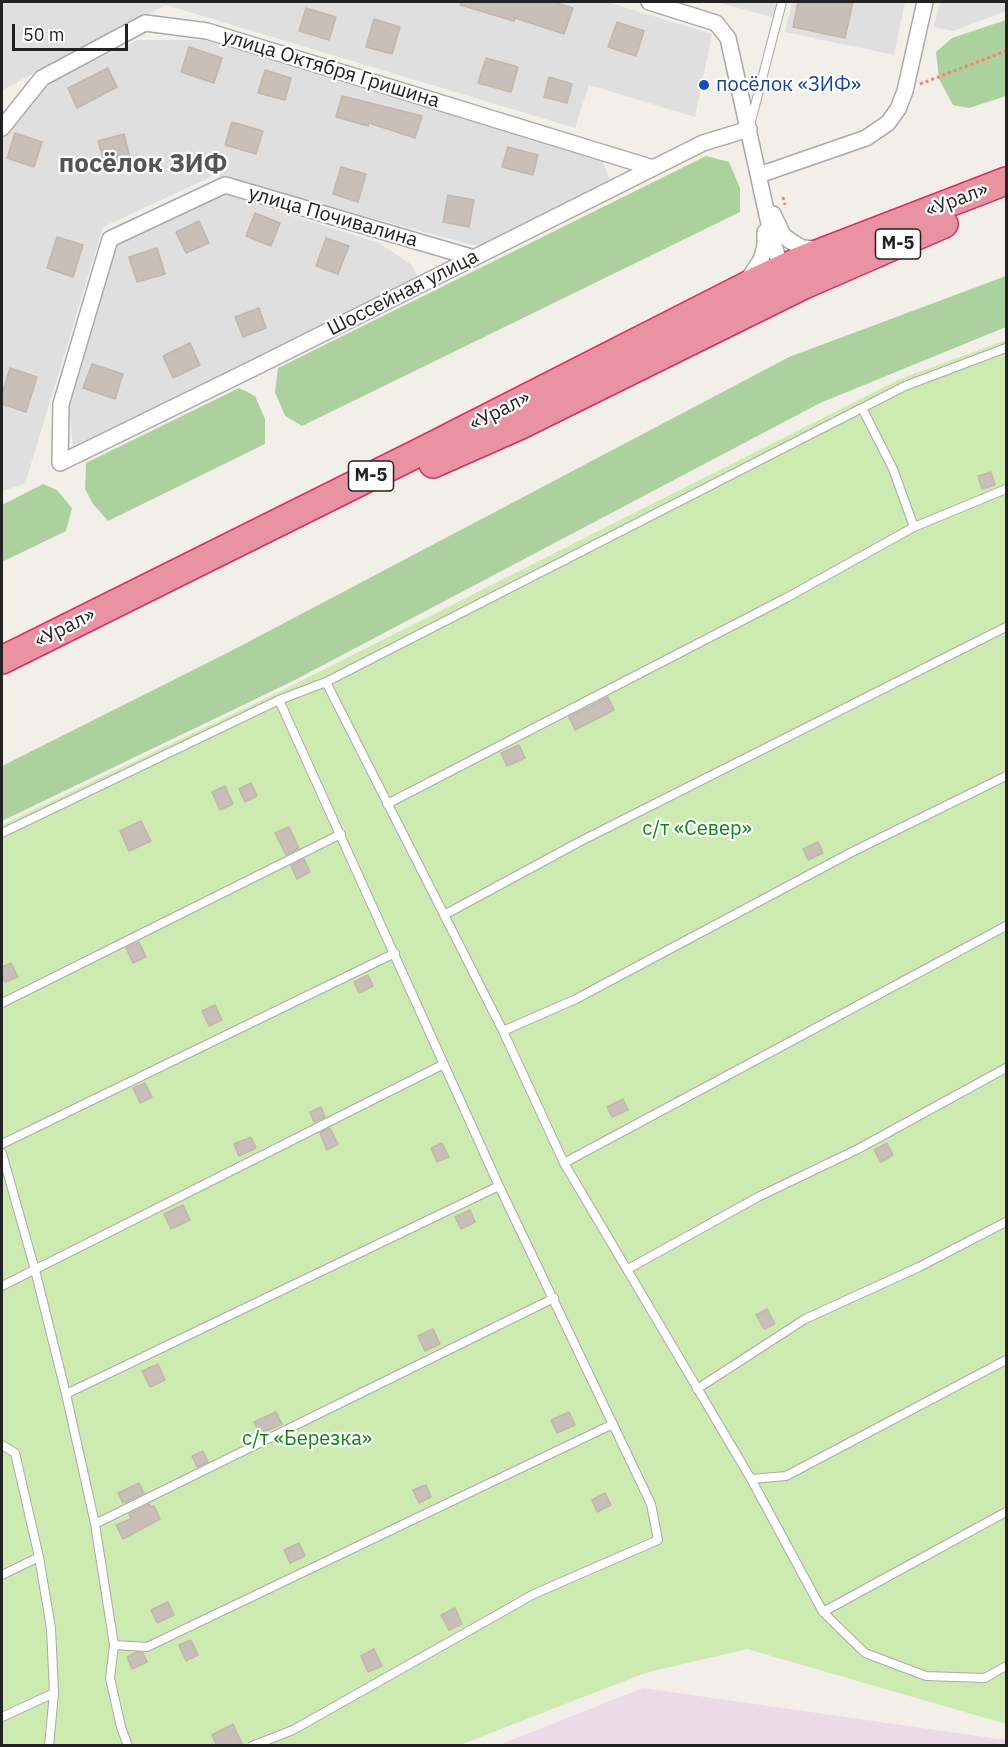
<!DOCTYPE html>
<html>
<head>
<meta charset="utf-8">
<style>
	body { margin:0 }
	#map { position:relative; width:1008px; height:1747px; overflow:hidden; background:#f2efe9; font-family:"IBM Plex Sans",sans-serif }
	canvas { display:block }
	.frame { position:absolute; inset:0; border:3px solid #222; pointer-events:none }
	.scale { position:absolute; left:12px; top:24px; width:116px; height:27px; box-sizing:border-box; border:3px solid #222; border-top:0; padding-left:8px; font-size:18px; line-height:21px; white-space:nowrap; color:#222; -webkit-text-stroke:4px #fff; paint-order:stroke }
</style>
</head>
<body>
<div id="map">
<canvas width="1008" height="1747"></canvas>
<div class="frame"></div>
<div class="scale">50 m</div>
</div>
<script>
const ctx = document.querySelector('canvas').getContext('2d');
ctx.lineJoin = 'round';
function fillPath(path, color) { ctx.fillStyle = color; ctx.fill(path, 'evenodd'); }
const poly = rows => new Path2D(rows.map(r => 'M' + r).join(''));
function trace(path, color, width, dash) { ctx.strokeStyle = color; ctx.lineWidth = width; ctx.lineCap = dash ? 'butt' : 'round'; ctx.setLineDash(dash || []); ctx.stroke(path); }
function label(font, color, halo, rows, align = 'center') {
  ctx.font = font + ' "IBM Plex Sans",sans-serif'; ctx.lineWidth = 4.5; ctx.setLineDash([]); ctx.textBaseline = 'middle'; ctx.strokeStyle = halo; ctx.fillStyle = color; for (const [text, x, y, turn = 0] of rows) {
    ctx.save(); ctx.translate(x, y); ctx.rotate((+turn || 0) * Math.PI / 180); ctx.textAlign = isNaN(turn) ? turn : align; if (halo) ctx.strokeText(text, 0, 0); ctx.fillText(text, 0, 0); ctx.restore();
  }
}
fillPath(poly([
	[2,2,607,2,712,34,695,117,589,85,575,128,166,5,2,90],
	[716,2,780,2,776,18],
	[792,2,905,2,894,55,785,32],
	[940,2,1006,2,1006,11,953,31,934,27],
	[138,40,205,40,603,162,610,181,482,245,472,245,215,175,103,227,25,484,2,491,2,139,44,84],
	[223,194,379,243,412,265,418,278,73,449,69,404,113,247]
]), '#e0dfdf');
fillPath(poly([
	[643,1688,1006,1740,1006,1745,499,1745]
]), '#ebdbe8');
fillPath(poly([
	[1006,340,1006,1724,747,1649,645,1673,460,1745,2,1746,2,825,285,689,900,379]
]), '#cdebb0');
fillPath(poly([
	[1006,20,1006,96,969,108,953,105,939,79,936,52,952,38],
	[706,156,729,162,740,188,740,212,302,426,285,416,275,392,278,368],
	[1006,276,1006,327,820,403,291,682,2,821,2,766,231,651,789,357],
	[239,388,255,396,265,419,265,444,108,521,93,504,85,489,86,463],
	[43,484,57,490,72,508,66,531,2,562,2,505]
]), '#add19e');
const building = poly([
	[461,2,554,2,573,8,564,34,515,18,514,21,460,5,461,2],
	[798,2,853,2,845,38,793,27,798,2],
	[306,8,336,17,329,40,299,31,306,8],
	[374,19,400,27,392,54,366,47,374,19],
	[617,22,644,31,636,56,608,47,617,22],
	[189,47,222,58,214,83,181,72,189,47],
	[486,58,518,67,511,92,478,83,486,58],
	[108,68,117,87,77,108,68,88,108,68],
	[265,70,291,78,285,100,258,93,265,70],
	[549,77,572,84,567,103,544,97,549,77],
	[342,96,422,116,415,138,369,123,368,126,336,117,342,96],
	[232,122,263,131,256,154,225,145,232,122],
	[15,133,42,142,34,167,7,158,15,133],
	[124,134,130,158,105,165,98,141,124,134],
	[508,147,538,155,533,175,502,167,508,147],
	[341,167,366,174,358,202,333,194,341,167],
	[448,195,474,200,469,227,443,222,448,195],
	[255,213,280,223,271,246,246,236,255,213],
	[199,221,209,243,186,253,176,232,199,221],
	[57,237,83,245,73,277,47,268,57,237],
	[326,238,349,246,338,274,316,266,326,238],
	[157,248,165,274,137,282,129,257,157,248],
	[259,308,266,328,243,337,235,317,259,308],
	[190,343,200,365,173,378,163,356,190,343],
	[92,364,123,374,115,399,83,388,92,364],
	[10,368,37,377,26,412,2,404,2,394,10,368],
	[991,472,995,485,982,489,978,476,991,472],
	[608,697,614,710,575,730,569,717,608,697],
	[519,745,525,758,507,766,501,753,519,745],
	[251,783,257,796,245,802,239,789,251,783],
	[225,786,233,804,220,810,212,792,225,786],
	[141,821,151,841,129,851,120,831,141,821],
	[289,827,299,848,286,855,275,833,289,827],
	[818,842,823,853,808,860,803,849,818,842],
	[304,859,310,872,297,879,291,866,304,859],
	[139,942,146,957,133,963,126,948,139,942],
	[11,963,18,977,5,982,2,974,2,967,11,963],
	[368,975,373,986,359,993,354,982,368,975],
	[215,1005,222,1020,209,1026,202,1011,215,1005],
	[145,1083,152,1097,140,1103,133,1088,145,1083],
	[623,1099,628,1110,612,1117,607,1107,623,1099],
	[321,1107,325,1117,314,1122,310,1112,321,1107],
	[330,1128,338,1144,327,1150,320,1133,330,1128],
	[251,1137,256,1148,239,1156,234,1144,251,1137],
	[442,1143,449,1157,437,1162,431,1148,442,1143],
	[887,1143,893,1155,881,1162,874,1150,887,1143],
	[183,1205,190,1220,171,1229,164,1214,183,1205],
	[470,1210,475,1222,461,1229,455,1217,470,1210],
	[767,1309,775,1324,764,1329,756,1315,767,1309],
	[433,1329,440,1344,425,1351,418,1336,433,1329],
	[158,1364,165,1380,150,1387,142,1371,158,1364],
	[276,1412,282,1424,260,1434,254,1422,276,1412],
	[569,1412,575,1425,557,1433,551,1420,569,1412],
	[203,1451,208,1462,197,1467,192,1456,203,1451],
	[139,1483,144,1493,123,1503,118,1493,139,1483],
	[426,1485,431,1497,419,1503,413,1490,426,1485],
	[605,1493,611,1505,597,1512,592,1500,605,1493],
	[149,1504,151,1507,154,1506,160,1519,123,1539,116,1525,131,1519,129,1514,149,1504],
	[299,1543,305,1556,290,1563,284,1550,299,1543],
	[168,1602,174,1615,157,1623,151,1610,168,1602],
	[455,1608,462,1624,449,1630,441,1615,455,1608],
	[191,1640,198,1655,186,1661,179,1645,191,1640],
	[374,1649,382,1666,368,1672,361,1656,374,1649],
	[137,1652,143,1653,147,1662,132,1669,127,1657,137,1652],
	[233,1724,243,1746,217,1746,212,1735,233,1724]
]);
fillPath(building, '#c7bfb8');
trace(building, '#c4b6ab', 1.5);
const lane = poly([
	[750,125,782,2],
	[862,408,893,469,914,527],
	[326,682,503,1031,564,1163,751,1479,823,1612,865,1653,926,1676,985,1678,1006,1666],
	[387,804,786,598,914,527,1006,489],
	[2,833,279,700,326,682,905,386,1006,348],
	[444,915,581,841,1006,627],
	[2,1003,341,834],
	[503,1031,576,999,852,852,1006,776],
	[2,1144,395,953],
	[2,1153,35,1270,66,1394,95,1524,114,1645,110,1678,121,1727,128,1746],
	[564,1163,1006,926],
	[628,1269,758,1197,858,1149,1006,1068],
	[2,1286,444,1064],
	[697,1389,805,1319,919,1267,1006,1222],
	[66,1394,499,1186],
	[2,1445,15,1453,39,1557,51,1628,54,1693,49,1746],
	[751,1479,786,1476,1006,1360],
	[95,1524,554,1298],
	[2,1575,39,1557],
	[823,1612,1006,1512],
	[114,1645,147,1647,613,1424],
	[2,1717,54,1693],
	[252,1746,293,1730,534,1594,658,1540,651,1504,499,1186,279,700]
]);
const street = poly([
	[649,2,716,23,728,38,773,242,783,275],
	[2,128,42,78,145,23,207,31,653,168],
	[759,175,866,138,888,123,898,109,905,91,925,2],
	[773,214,783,235,789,240,802,248,819,249],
	[474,258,225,185,110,239,61,404,60,463,256,367,703,143,749,129],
	[747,281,761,260,765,246,765,232]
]);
const highway = poly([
	[433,464,519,426,804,285,944,224],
	[2,660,426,449,756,281,801,260,1006,181]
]);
trace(lane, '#a9a9a9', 10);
trace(street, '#a9a9a9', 18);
trace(highway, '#dc2a67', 30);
trace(poly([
	[920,84,1006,51],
	[783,197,785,205]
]), '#fa8072', 3, [3, 3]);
trace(lane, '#fff', 8);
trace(street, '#fff', 15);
trace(highway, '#e892a2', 27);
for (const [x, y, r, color] of [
	[704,85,6,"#1a4fb4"]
]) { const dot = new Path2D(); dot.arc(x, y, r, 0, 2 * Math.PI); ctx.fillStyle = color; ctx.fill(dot); trace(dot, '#fff', 2); }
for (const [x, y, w] of [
	[898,244,45],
	[371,476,45]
]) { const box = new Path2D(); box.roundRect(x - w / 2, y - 15, w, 30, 4.5); ctx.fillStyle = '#fff'; ctx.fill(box); trace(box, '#222', 1.5); }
label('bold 18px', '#222', null, [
	["М-5",898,244],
	["М-5",371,476]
]);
label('20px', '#222', '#fff', [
	["улица Октября Гришина",331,69,17],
	["«Урал»",957,200,-21],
	["улица Почивалина",333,217,16],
	["Шоссейная улица",403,293,-27],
	["«Урал»",500,411,-27],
	["«Урал»",65,628,-27]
]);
label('20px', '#164399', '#fff', [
	["посёлок «ЗИФ»",716,85]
], 'left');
label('20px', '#0c8416', '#fff', [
	["с/т «Север»",697,829],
	["с/т «Березка»",307,1439]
]);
label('bold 26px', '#555', '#fff', [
	["посёлок ЗИФ",143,164]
]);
</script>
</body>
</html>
